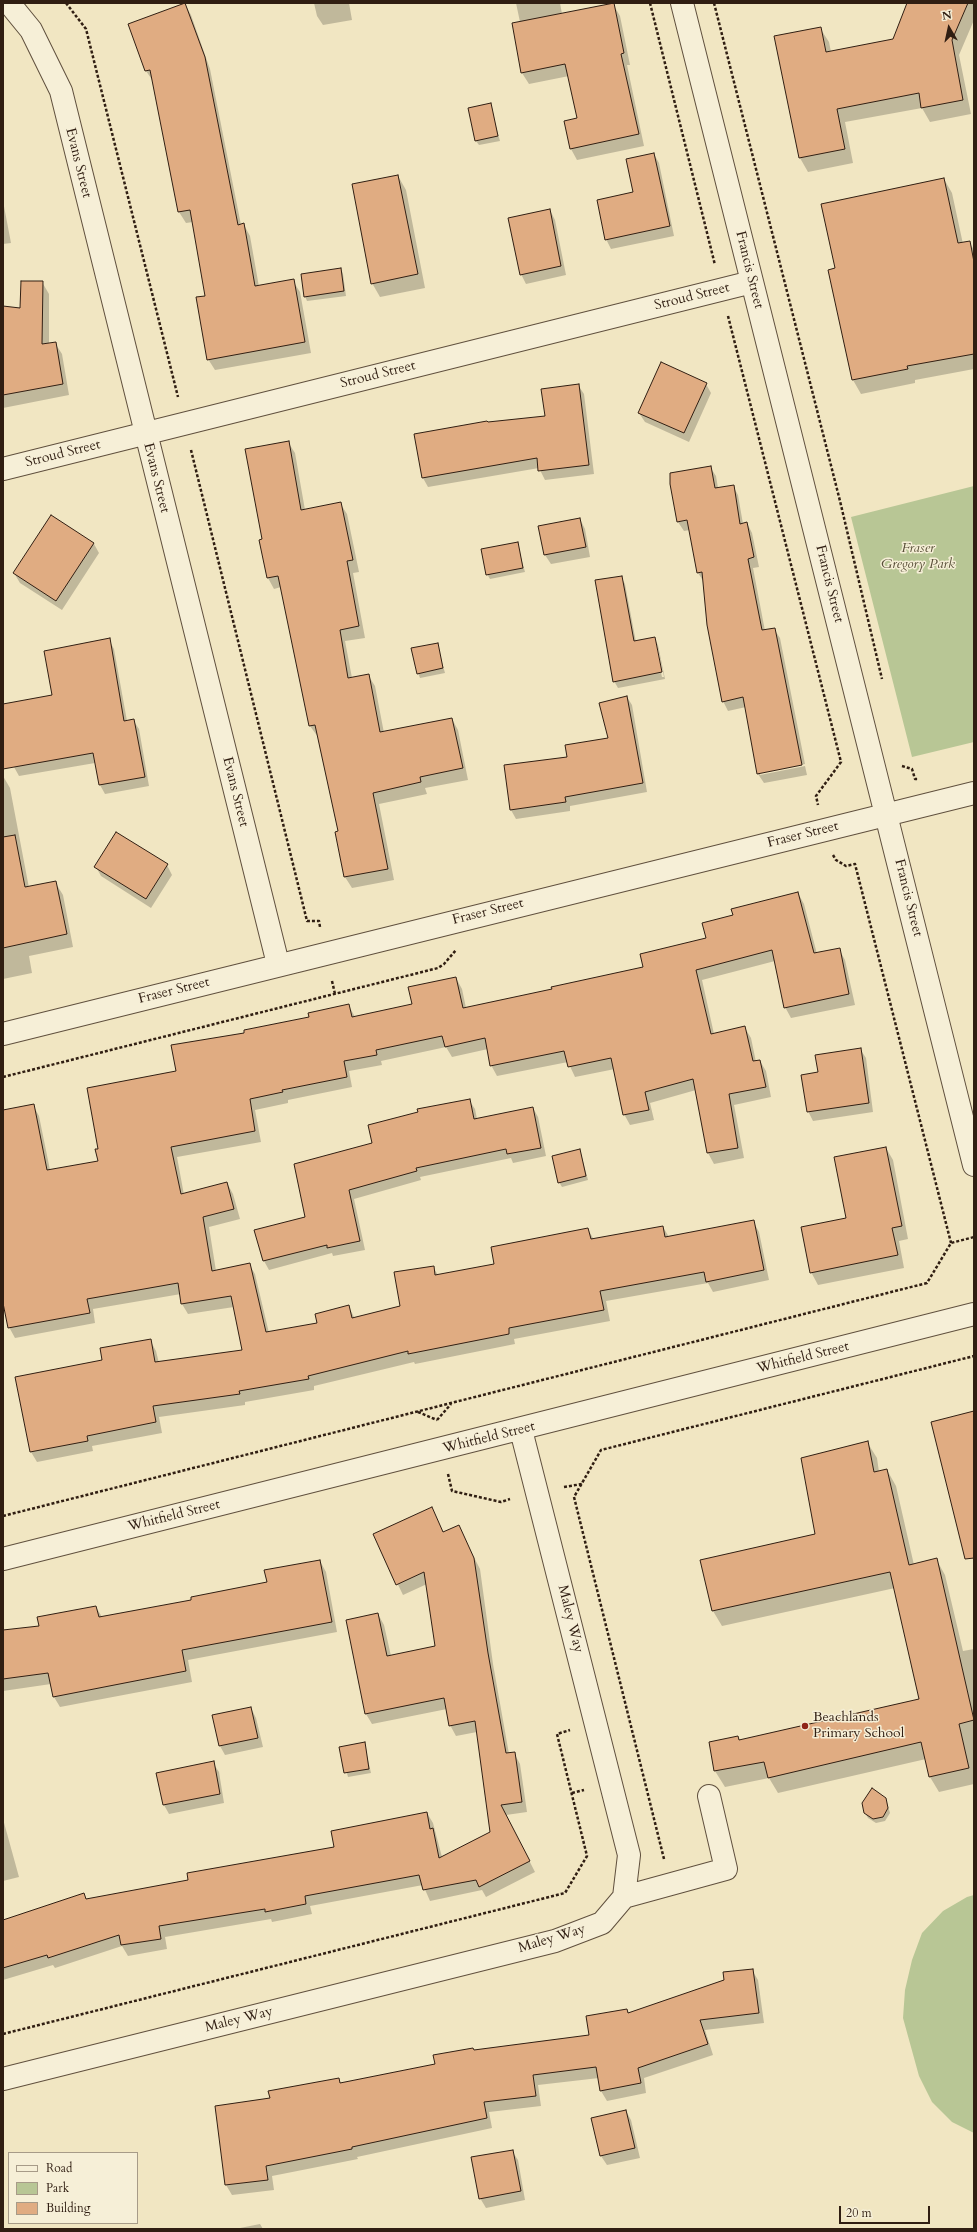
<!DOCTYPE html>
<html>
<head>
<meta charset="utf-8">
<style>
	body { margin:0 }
	#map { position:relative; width:977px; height:2232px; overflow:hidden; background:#f1e6c2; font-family:Cardo,serif }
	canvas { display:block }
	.frame { position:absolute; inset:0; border:4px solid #301e12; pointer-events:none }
	.legend { position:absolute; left:8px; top:2152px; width:130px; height:72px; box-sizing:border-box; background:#f6efd7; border:1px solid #a79b88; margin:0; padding:5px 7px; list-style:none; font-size:12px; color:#301e12 }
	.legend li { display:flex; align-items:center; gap:8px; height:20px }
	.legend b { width:20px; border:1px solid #a79b88 }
	.north { position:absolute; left:929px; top:8px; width:40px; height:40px; -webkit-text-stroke:3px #f6efd7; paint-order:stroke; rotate:351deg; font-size:11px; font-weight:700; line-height:16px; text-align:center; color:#301e12 }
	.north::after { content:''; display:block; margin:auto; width:14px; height:18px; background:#301e12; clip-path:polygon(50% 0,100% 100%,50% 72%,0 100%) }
	.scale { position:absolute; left:839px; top:2206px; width:91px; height:18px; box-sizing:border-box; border:2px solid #301e12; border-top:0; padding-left:5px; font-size:12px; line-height:14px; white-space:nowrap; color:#301e12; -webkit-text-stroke:3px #f6efd7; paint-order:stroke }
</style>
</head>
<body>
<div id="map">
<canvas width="977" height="2232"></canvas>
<div class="frame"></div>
<ul class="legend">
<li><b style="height:5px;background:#f6efd7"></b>Road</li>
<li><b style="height:11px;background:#b8c695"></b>Park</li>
<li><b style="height:11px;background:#e0ac82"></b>Building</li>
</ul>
<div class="north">N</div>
<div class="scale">20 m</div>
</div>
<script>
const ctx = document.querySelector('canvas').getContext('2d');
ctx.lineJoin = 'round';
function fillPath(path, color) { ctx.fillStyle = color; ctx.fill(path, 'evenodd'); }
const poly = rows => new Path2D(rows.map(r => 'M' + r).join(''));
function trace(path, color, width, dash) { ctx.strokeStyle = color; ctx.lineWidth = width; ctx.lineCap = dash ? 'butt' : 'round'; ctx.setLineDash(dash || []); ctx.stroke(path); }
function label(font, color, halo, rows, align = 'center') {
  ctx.font = font + ' Cardo,serif'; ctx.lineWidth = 3; ctx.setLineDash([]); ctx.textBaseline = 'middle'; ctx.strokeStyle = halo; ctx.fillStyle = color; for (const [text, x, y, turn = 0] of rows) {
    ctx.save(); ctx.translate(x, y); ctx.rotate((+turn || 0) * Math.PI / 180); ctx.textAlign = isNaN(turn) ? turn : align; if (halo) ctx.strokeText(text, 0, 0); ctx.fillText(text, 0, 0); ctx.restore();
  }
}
fillPath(poly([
	[974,486,974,742,912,757,851,517],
	[974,1895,974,2133,952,2122,932,2102,919,2076,903,2018,905,1990,912,1960,922,1933,943,1911,967,1897]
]), '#b8c695');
fillPath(poly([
	[314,3,349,3,352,20,323,25,317,16],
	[516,3,560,3,562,14,613,4,620,16,630,65,627,65,644,146,577,160,571,149,565,122,578,119,569,76,529,84,522,73,520,22],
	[909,3,974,3,974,20,959,55,971,114,930,122,922,108,845,122,853,163,808,172,800,158,820,28,829,42,831,52,893,40],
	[185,4,191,15,210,69,241,225,244,225,250,236,259,287,293,281,300,292,311,353,215,370,208,359,206,296,193,222,186,223,179,212,153,81,146,71,129,24],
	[490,104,500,141,479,145,476,141],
	[654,154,659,163,674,236,611,249,606,239,634,193],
	[398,176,406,190,425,288,380,297,372,283],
	[944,179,952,193,963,244,969,242,974,250,974,369,915,380,915,383,861,394,853,380,836,269],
	[3,201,11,243,3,244],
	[550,210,555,220,566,275,526,284,521,274],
	[341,269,343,274,346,296,307,301,305,296],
	[42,282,49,294,49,344,55,343,62,354,69,395,3,408,3,307,21,309],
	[706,384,711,393,689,442,645,422,639,413],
	[578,385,584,394,594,474,545,480,539,468,428,487,423,478,415,435,546,416],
	[288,442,295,453,305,510,340,503,347,514,359,572,353,573,365,638,345,641,352,678,368,675,375,686,384,733,452,719,458,730,468,780,425,788,427,794,379,804,394,880,352,888,345,877,336,833,339,832,318,737,310,726,281,587,274,589,268,578,263,540],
	[710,467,716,476,718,488,733,486,738,495,743,524,747,523,752,533,759,567,753,568,765,631,774,629,780,638,805,764,760,773,760,775,805,766,807,775,764,783,758,774,746,707,728,711,723,701,704,582,698,573,690,530,684,531,678,522],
	[51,517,94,544,99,553,62,610,20,583,14,573],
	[580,519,585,529,590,557,551,564,545,555,540,527],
	[517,543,525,572,490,579,487,574],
	[621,577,625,584,636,642,654,638,658,645,665,679,618,688,614,681],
	[655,644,657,644,664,677,662,677],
	[109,640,114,649,127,721,133,720,139,729,149,786,105,794,100,785,95,763,19,776,14,767,3,705,53,695],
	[437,644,445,673,420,678,418,673],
	[627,697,632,705,647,792,570,806,570,811,516,819,511,810,505,766,569,758,609,738],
	[3,776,10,788,29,888,55,882,63,895,73,947,29,956,32,973,3,979],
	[167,865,172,875,151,908,101,876,96,867],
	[798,893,804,904,817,954,839,949,845,960,855,1005,791,1018,785,1007,775,961,702,980,714,1034,745,1028,751,1038,756,1062,760,1061,766,1071,771,1097,734,1105,744,1158,714,1164,708,1153,696,1090,650,1103,654,1120,630,1125,624,1114,615,1069,575,1077,568,1062,497,1076,491,1065,488,1049,452,1057,446,1047,381,1061,382,1065,349,1071,352,1087,288,1100,288,1103,255,1110,261,1142,177,1157,184,1195,227,1183,233,1194,240,1219,209,1227,216,1271,249,1264,255,1274,269,1333,318,1324,349,1307,355,1319,401,1307,433,1267,438,1275,496,1265,588,1229,594,1240,663,1227,669,1237,753,1221,759,1232,769,1280,713,1292,708,1283,606,1301,610,1321,514,1339,515,1344,415,1364,414,1362,314,1386,314,1390,245,1402,245,1405,159,1417,162,1433,92,1446,93,1451,37,1462,31,1452,16,1378,103,1361,150,1340,156,1351,159,1363,244,1351,234,1307,188,1314,182,1304,181,1294,93,1309,95,1323,15,1338,9,1327,3,1297,3,1111,33,1105,39,1116,50,1170,99,1162,100,1149,177,1072,245,1034,349,1006,355,1017,413,1005,456,978,462,989,466,1008,553,990,645,968,707,939,734,915],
	[860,1049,866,1058,873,1112,813,1121,808,1111,819,1073],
	[469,1100,475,1109,477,1119,533,1108,538,1117,546,1156,513,1163,511,1158,420,1177,421,1180,354,1199,365,1250,333,1256,332,1253,269,1270,264,1261,256,1231,306,1218,373,1143],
	[886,1148,893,1160,908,1239,899,1241,904,1268,818,1285,811,1272,847,1219],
	[580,1150,588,1180,562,1187,559,1182],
	[867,1442,877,1458,879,1472,887,1470,896,1486,914,1565,936,1559,945,1575,963,1651,974,1649,974,1784,939,1792,930,1777,926,1759,778,1793,769,1778,725,1787,715,1771,710,1743,738,1738,740,1741,920,1700,895,1588,722,1626,713,1611,816,1535],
	[431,1508,444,1533,458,1526,480,1569,493,1664,509,1754,514,1753,520,1764,527,1812,506,1815,535,1872,486,1897,482,1890,430,1901,423,1885,310,1906,312,1914,272,1922,271,1919,165,1937,167,1949,128,1956,122,1946,55,1968,53,1965,3,1980,3,1920,84,1894,87,1900,189,1881,335,1847,427,1813,433,1823,442,1857,491,1832,477,1732,456,1736,450,1725,447,1709,372,1724,366,1714,378,1614,384,1625,391,1656,436,1647,427,1584,403,1595,374,1535],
	[320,1561,326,1572,337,1632,188,1660,192,1682,60,1707,54,1697,51,1684,3,1691,3,1631,40,1627,96,1607,102,1617,193,1601,268,1583],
	[251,1708,256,1718,263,1747,225,1755,220,1746,213,1716],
	[364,1743,371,1773,348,1777,340,1747],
	[213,1763,219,1772,224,1803,169,1814,164,1805],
	[886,1799,890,1813,885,1821,876,1823,868,1818,865,1813],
	[3,1819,19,1877,3,1881],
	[752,1970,758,1980,764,2023,705,2030,713,2055,644,2078,646,2093,607,2101,601,2091,599,2078,538,2085,541,2106,489,2112,492,2128,357,2157,358,2159,272,2176,274,2190,232,2195,226,2185,271,2099,338,2079,341,2084,436,2065,474,2051,591,2036,627,2010,629,2013],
	[626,2111,631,2120,640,2158,607,2165,601,2156,593,2119],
	[512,2151,518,2160,525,2200,486,2208,480,2198],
	[260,2224,263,2229,235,2229]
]), '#0003');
const building = poly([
	[185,3,205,57,238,225,244,223,255,286,294,279,305,342,207,360,196,297,205,296,190,210,178,212,150,70,145,71,128,24,185,3],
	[614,3,624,53,621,54,639,134,570,149,564,121,577,118,565,64,521,73,512,23,614,3],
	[907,3,968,3,952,40,963,100,921,108,919,93,837,109,845,149,799,158,774,36,821,27,826,52,893,39,907,3],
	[491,103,498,136,475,141,468,108,491,103],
	[654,153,670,226,605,240,597,200,633,192,626,159,654,153],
	[398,175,418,274,371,284,352,184,398,175],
	[944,178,958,243,970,241,974,262,974,354,907,366,908,369,852,380,828,270,835,268,821,204,944,178],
	[550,209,561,266,520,275,508,218,550,209],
	[341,268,344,291,304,297,301,274,341,268],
	[21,281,43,281,42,344,56,342,63,384,3,395,3,306,20,308,21,281],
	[661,362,707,383,684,433,638,413,661,362],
	[579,384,589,465,538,471,537,458,422,478,414,434,487,421,488,422,545,416,541,389,579,384],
	[289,441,301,510,341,502,353,560,347,561,359,626,340,630,348,678,369,674,380,732,452,718,463,768,420,777,421,782,373,793,388,869,344,877,335,832,338,831,315,725,309,726,278,576,267,578,259,540,262,539,245,449,289,441],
	[711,466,715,488,734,485,740,524,747,522,754,557,748,559,762,630,775,628,802,765,757,774,743,697,722,702,707,625,702,572,697,573,687,520,677,522,670,484,670,473,711,466],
	[51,515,94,543,56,601,13,573,51,515],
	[580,518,586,547,544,555,538,526,580,518],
	[518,542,523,568,486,575,481,549,518,542],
	[622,576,634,641,655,637,662,672,613,682,595,580,622,576],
	[110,638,124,721,134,719,145,777,99,785,93,753,3,769,3,704,52,695,44,651,110,638],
	[438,643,443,668,417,674,411,648,438,643],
	[627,696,643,783,565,797,566,802,510,810,504,765,567,757,565,745,608,738,599,703,627,696],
	[116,832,168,864,146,899,94,867,116,832],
	[15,835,25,887,56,881,67,934,3,948,3,837,15,835],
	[798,892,814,953,840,948,849,994,784,1008,772,950,696,970,711,1034,745,1026,753,1061,760,1060,766,1087,729,1094,738,1148,707,1153,693,1079,645,1092,649,1110,623,1115,611,1058,568,1067,564,1051,490,1066,485,1038,445,1047,442,1036,376,1050,377,1055,344,1061,347,1077,282,1090,283,1092,250,1099,255,1131,171,1147,181,1194,227,1182,234,1209,203,1217,212,1271,250,1263,266,1332,317,1323,315,1314,349,1305,352,1318,400,1306,394,1272,434,1266,435,1275,494,1264,491,1247,588,1228,591,1239,663,1226,665,1237,754,1220,764,1270,706,1282,704,1272,600,1291,604,1310,509,1328,509,1334,408,1354,408,1351,308,1376,309,1379,239,1391,240,1394,153,1406,156,1422,87,1436,88,1441,30,1452,15,1377,102,1360,100,1348,151,1339,155,1362,242,1350,231,1296,181,1304,178,1283,87,1299,90,1313,8,1328,3,1303,3,1110,34,1104,47,1170,98,1161,95,1149,98,1149,87,1088,176,1071,171,1045,244,1033,244,1030,309,1017,308,1013,349,1004,352,1017,412,1004,408,987,456,977,463,1008,552,989,551,987,643,967,640,954,706,938,702,923,733,915,731,909,798,892],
	[861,1048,869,1103,807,1112,801,1075,818,1072,815,1055,861,1048],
	[470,1099,474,1119,533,1107,541,1148,507,1154,506,1149,416,1168,417,1171,349,1190,360,1241,327,1248,327,1245,263,1261,254,1230,305,1217,294,1164,372,1143,368,1125,418,1112,417,1109,470,1099],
	[886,1147,902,1226,892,1228,898,1255,810,1273,801,1227,846,1218,834,1157,886,1147],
	[580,1149,586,1176,558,1183,552,1156,580,1149],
	[974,1411,974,1558,965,1559,931,1422,974,1411],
	[868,1441,874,1472,887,1469,909,1565,937,1558,974,1720,959,1724,969,1768,929,1777,921,1742,768,1778,764,1762,714,1771,709,1742,738,1736,739,1740,919,1699,890,1572,712,1611,700,1560,815,1534,801,1458,868,1441],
	[432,1507,443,1532,459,1525,474,1558,488,1653,506,1753,515,1752,522,1802,501,1805,530,1861,479,1887,476,1880,423,1890,419,1875,305,1896,306,1904,265,1912,265,1909,159,1926,161,1939,121,1945,119,1935,48,1958,47,1955,3,1968,3,1920,84,1893,86,1899,188,1880,187,1873,334,1847,331,1831,427,1812,430,1829,433,1828,439,1858,490,1832,475,1721,449,1726,444,1698,365,1714,346,1620,378,1613,387,1656,435,1646,424,1572,396,1585,373,1534,432,1507],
	[320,1560,332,1622,182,1650,186,1671,53,1697,48,1673,3,1679,3,1630,39,1626,37,1617,96,1606,99,1617,191,1600,191,1597,267,1582,264,1570,320,1560],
	[251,1707,258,1738,219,1746,212,1715,251,1707],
	[365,1742,369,1769,344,1773,339,1747,365,1742],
	[214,1761,220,1794,163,1805,156,1773,214,1761],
	[872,1788,886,1798,888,1808,883,1817,873,1819,864,1813,862,1803,872,1788],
	[753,1969,759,2013,700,2020,708,2044,638,2068,641,2083,600,2091,596,2067,533,2075,536,2096,484,2102,487,2118,352,2147,352,2149,266,2166,268,2180,225,2185,215,2106,270,2098,268,2091,339,2078,340,2083,435,2064,433,2055,473,2048,474,2050,589,2035,586,2016,627,2009,628,2013,724,1980,723,1972,753,1969],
	[626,2110,635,2148,600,2156,591,2118,626,2110],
	[513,2150,521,2191,479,2199,471,2157,513,2150]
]);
fillPath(building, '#e0ac82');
trace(building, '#301e12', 1);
const minor = poly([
	[9,3,31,30,61,91,278,964],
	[682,3,974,1165],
	[3,469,752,282],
	[3,1034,974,793],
	[3,1559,974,1314],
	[624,1897,726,1869,709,1796],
	[3,2079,555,1941,602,1923,624,1897,629,1855,521,1430]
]);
trace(minor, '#60503e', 24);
trace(poly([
	[66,3,86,29,178,397],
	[650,3,715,265],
	[714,3,840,501,882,679],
	[728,316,841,762,816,796,818,805],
	[191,450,307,921,319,921,320,927],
	[902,766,912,769,915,779,918,779],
	[833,855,836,860,846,866,855,864,951,1243],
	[332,981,335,994],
	[3,1077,438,968,444,964,456,950],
	[418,1412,437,1420],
	[437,1420,451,1404],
	[448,1474,452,1491,501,1502,510,1499],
	[564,1487,582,1484],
	[3,1516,927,1283,951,1243,974,1237],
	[572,1793,584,1790],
	[664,1859,574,1497,601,1450,974,1356],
	[3,2034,565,1893,587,1856,557,1734,570,1730]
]), '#301e12', 2.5, [3, 2]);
trace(minor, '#f6efd7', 22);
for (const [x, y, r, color] of [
	[805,1726,4,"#8f2418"]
]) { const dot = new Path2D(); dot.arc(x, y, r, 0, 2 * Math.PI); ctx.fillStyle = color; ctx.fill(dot); trace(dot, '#f6efd7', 1.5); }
label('14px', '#301e12', '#f6efd7', [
	["Evans Street",78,163,76],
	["Francis Street",749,270,76],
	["Stroud Street",692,297,-14],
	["Stroud Street",378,375,-14],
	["Stroud Street",63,454,-14],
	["Evans Street",156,478,76],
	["Francis Street",829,584,76],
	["Evans Street",235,792,76],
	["Fraser Street",803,835,-14],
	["Francis Street",908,898,76],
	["Fraser Street",488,912,-14],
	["Fraser Street",174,991,-14],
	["Whitfield Street",803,1358,-14],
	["Whitfield Street",489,1438,-14],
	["Whitfield Street",174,1516,-14],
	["Maley Way",570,1619,76],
	["Maley Way",552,1939,-17],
	["Maley Way",239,2020,-14]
]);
label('italic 14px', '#595039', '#f6efd7', [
	["Fraser",918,549],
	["Gregory Park",918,565]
]);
label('14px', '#301e12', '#f6efd7', [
	["Beachlands",813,1718],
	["Primary School",813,1734]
], 'left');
</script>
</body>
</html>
